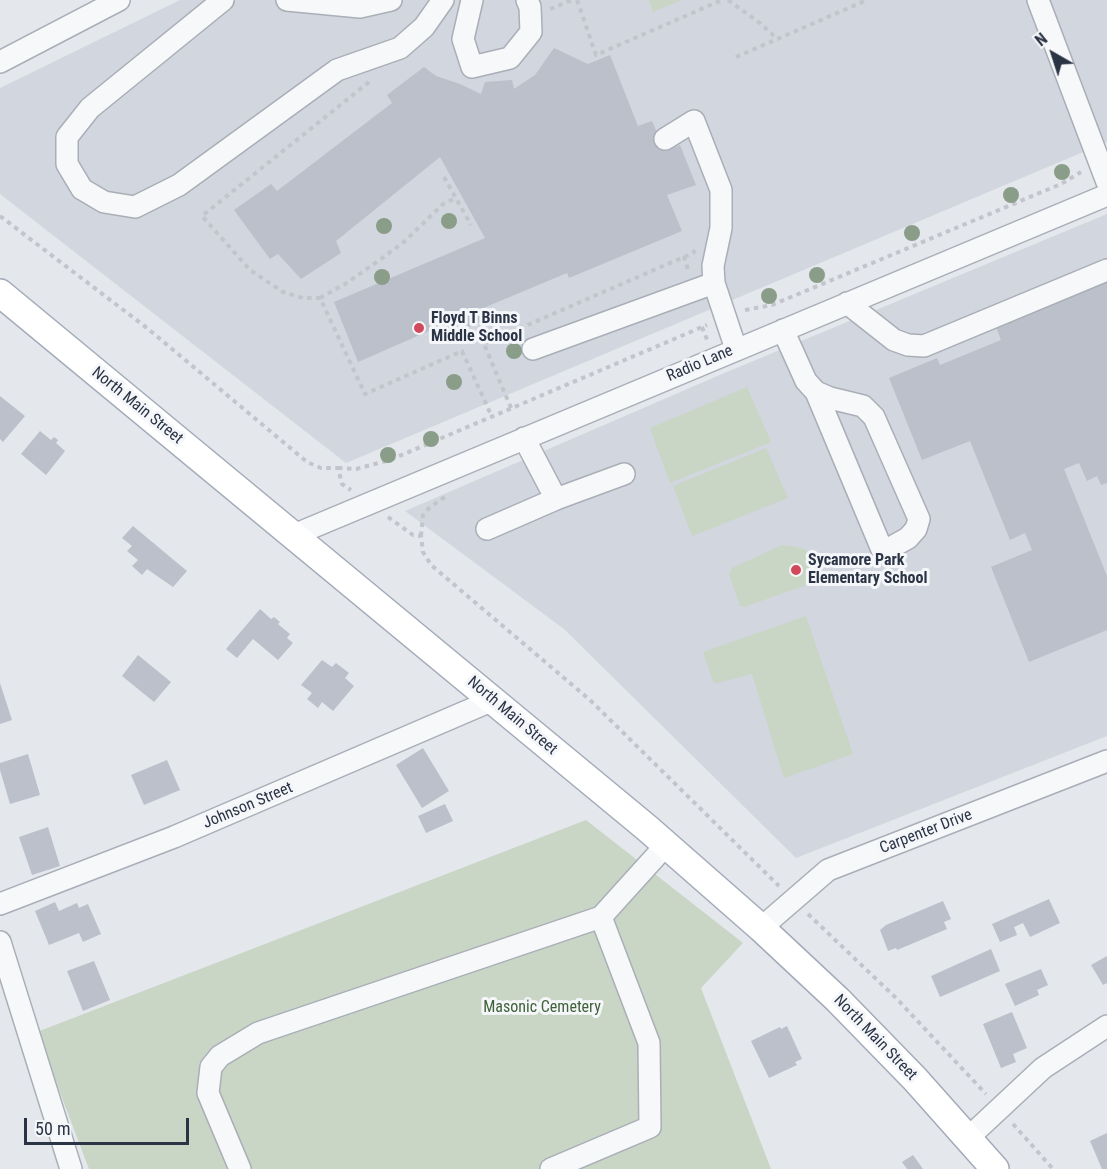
<!DOCTYPE html>
<html>
<head>
<meta charset="utf-8">
<style>
	body { margin:0 }
	#map { position:relative; width:1107px; height:1169px; overflow:hidden; background:#e4e7ec; font-family:"Roboto Condensed",sans-serif }
	canvas { display:block }
	.north { position:absolute; left:1023px; top:24px; width:60px; height:60px; -webkit-text-stroke:4px #f4f6f9; paint-order:stroke; rotate:321deg; font-size:16px; font-weight:700; line-height:24px; text-align:center; color:#2b3445 }
	.north::after { content:''; display:block; margin:auto; width:21px; height:27px; background:#2b3445; clip-path:polygon(50% 0,100% 100%,50% 72%,0 100%) }
	.scale { position:absolute; left:24px; top:1118px; width:165px; height:27px; box-sizing:border-box; border:3px solid #2b3445; border-top:0; padding-left:8px; font-size:18px; line-height:21px; white-space:nowrap; color:#2b3445; -webkit-text-stroke:4px #f4f6f9; paint-order:stroke }
</style>
</head>
<body>
<div id="map">
<canvas width="1107" height="1169"></canvas>
<div class="north">N</div>
<div class="scale">50 m</div>
</div>
<script>
const ctx = document.querySelector('canvas').getContext('2d');
ctx.lineJoin = 'round';
function fillPath(path, color) { ctx.fillStyle = color; ctx.fill(path, 'evenodd'); }
const poly = rows => new Path2D(rows.map(r => 'M' + r).join(''));
function trace(path, color, width, dash) { ctx.strokeStyle = color; ctx.lineWidth = width; ctx.lineCap = dash ? 'butt' : 'round'; ctx.setLineDash(dash || []); ctx.stroke(path); }
function label(font, color, halo, rows, align = 'center') {
  ctx.font = font + ' "Roboto Condensed",sans-serif'; ctx.lineWidth = 6; ctx.setLineDash([]); ctx.textBaseline = 'middle'; ctx.strokeStyle = halo; ctx.fillStyle = color; for (const [text, x, y, turn = 0] of rows) {
    ctx.save(); ctx.translate(x, y); ctx.rotate((+turn || 0) * Math.PI / 180); ctx.textAlign = isNaN(turn) ? turn : align; if (halo) ctx.strokeText(text, 0, 0); ctx.fillText(text, 0, 0); ctx.restore();
  }
}
fillPath(poly([
	[180,0,1107,0,1107,142,346,463,0,194,0,88],
	[1107,214,1107,736,796,858,564,629,405,511,722,374]
]), '#d2d6de');
fillPath(poly([
	[649,0,682,0,653,12],
	[747,387,771,442,670,483,650,428],
	[766,448,788,498,692,536,673,486],
	[782,545,797,547,806,550,811,559,812,573,809,584,744,607,740,606,729,574,732,568],
	[806,616,853,754,784,778,752,674,714,684,703,652],
	[586,820,743,943,701,988,771,1169,89,1169,37,1032]
]), '#c9d6c5');
fillPath(poly([
	[554,48,588,64,610,55,638,126,652,121,665,151,680,145,696,185,667,195,682,231,569,278,567,273,481,309,485,320,444,337,438,327,358,362,334,302,485,238,440,157,336,241,341,253,301,279,278,254,270,259,234,210,271,184,277,191,392,103,387,95,424,67,436,76,460,84,481,94,485,82,512,80,514,89,535,75],
	[1107,281,1107,483,1101,485,1097,476,1087,481,1079,463,1064,469,1107,576,1107,630,1029,662,991,567,1032,550,1025,533,1010,540,970,441,922,460,889,378,937,358,940,365,1001,340,996,327],
	[0,396,25,416,3,442,0,439],
	[40,431,51,440,54,437,58,440,56,443,65,451,46,475,21,454],
	[133,526,187,571,173,587,147,569,142,575,132,566,138,560,127,551,132,546,122,538],
	[260,609,271,619,274,617,280,622,278,624,290,634,287,638,293,643,278,660,253,639,237,658,226,649],
	[138,655,171,682,154,702,122,676],
	[322,660,332,667,336,663,349,673,345,678,354,686,333,711,322,702,318,708,307,699,312,693,301,685],
	[0,683,12,720,0,724],
	[423,748,449,791,422,808,396,765],
	[28,754,40,795,10,804,0,770,0,763],
	[167,760,180,790,144,805,131,775],
	[445,804,453,821,426,833,418,816],
	[48,827,60,866,32,875,19,837],
	[1049,899,1060,923,1030,937,1023,923,1014,927,1017,935,1000,942,992,924],
	[943,901,951,919,944,922,947,929,897,950,896,948,888,951,880,930,886,925],
	[55,902,59,911,77,903,79,908,88,904,101,934,83,942,79,933,49,945,35,911],
	[991,949,1000,971,940,997,931,976],
	[1107,956,1107,983,1103,985,1091,965],
	[94,961,110,1000,83,1011,67,971],
	[1041,969,1048,985,1037,990,1039,995,1015,1006,1005,984],
	[1012,1012,1027,1048,1013,1054,1016,1062,1001,1068,983,1024],
	[787,1026,802,1059,795,1062,797,1065,769,1078,751,1041,780,1027,781,1029],
	[1107,1133,1107,1169,1102,1169,1090,1141],
	[913,1155,923,1169,907,1169,902,1162]
]), '#bbc0ca');
const minor = poly([
	[223,0,90,108,67,137,67,164,82,189,104,202,135,207,179,185,337,70,400,48,424,27,443,0],
	[287,0,360,7,391,0],
	[472,0,463,39,472,67,510,58,531,32,530,7,527,0],
	[1038,0,1107,182],
	[0,62,119,0],
	[665,139,694,121,721,190,721,228,713,266,714,283,736,349],
	[847,303,894,340,908,345,924,346,1107,270],
	[783,330,806,381,816,392,830,398,863,406,874,417,919,519,916,529,908,538,883,552,816,392],
	[533,349,714,283],
	[524,438,556,499,624,474],
	[487,529,556,499],
	[294,535,1107,195],
	[0,904,174,837,493,700],
	[761,928,828,870,1107,761],
	[0,942,71,1169],
	[968,1138,1043,1068,1107,1026],
	[240,1169,208,1093,211,1067,220,1056,258,1033,601,917,666,845],
	[551,1169,650,1127,649,1043,601,917]
]);
const major = poly([
	[0,293,647,828,761,928,838,1000,915,1079,995,1169]
]);
trace(minor, '#a9aeb7', 24);
trace(major, '#a3abb8', 30);
trace(poly([
	[577,0,596,55,722,0],
	[728,0,760,23,776,38],
	[550,9,572,0],
	[736,57,867,0],
	[369,82,202,216,250,270,283,292,303,298,320,298,365,394,462,351,492,417],
	[444,177,471,225],
	[0,216,147,328,307,462,321,468,338,468,342,484,351,490],
	[684,256,688,270],
	[320,298,345,284,381,259,405,241,443,204,456,198],
	[745,310,772,305,1061,184,1081,172],
	[702,327,708,342],
	[511,408,484,344,693,253,695,250],
	[338,468,356,469,390,460,707,325],
	[388,517,413,535,421,536,423,552,431,565,590,700,779,886],
	[421,536,423,515,430,507,445,497],
	[808,914,895,997,986,1094],
	[1013,1124,1053,1169]
]), '#c2c5cb', 4, [4.5, 4.5]);
trace(minor, '#f7f8fa', 21);
trace(major, '#fff', 27);
ctx.fillStyle = '#899d89';
for (const [x, y] of [
	[1062,172],
	[1011,195],
	[449,221],
	[384,226],
	[912,233],
	[817,275],
	[382,277],
	[769,296],
	[514,351],
	[454,382],
	[431,439],
	[388,455]
]) { ctx.beginPath(); ctx.arc(x, y, 8, 0, 2 * Math.PI); ctx.fill(); }
for (const [x, y, r, color] of [
	[419,328,6,"#d1495b"],
	[796,570,6,"#d1495b"]
]) { const dot = new Path2D(); dot.arc(x, y, r, 0, 2 * Math.PI); ctx.fillStyle = color; ctx.fill(dot); trace(dot, '#f4f6f9', 2); }
label('bold 16px', '#2b3445', '#f4f6f9', [
	["Floyd T Binns",431,319],
	["Middle School",431,337],
	["Sycamore Park",808,561],
	["Elementary School",808,579]
], 'left');
label('16px', '#2b3445', '#f4f6f9', [
	["Radio Lane",700,364,-23],
	["North Main Street",137,406,39],
	["North Main Street",512,716,40],
	["Johnson Street",248,806,-23],
	["Carpenter Drive",926,832,-21],
	["North Main Street",875,1038,46]
]);
label('16px', '#3f6138', '#f4f6f9', [
	["Masonic Cemetery",542,1008]
]);
</script>
</body>
</html>
